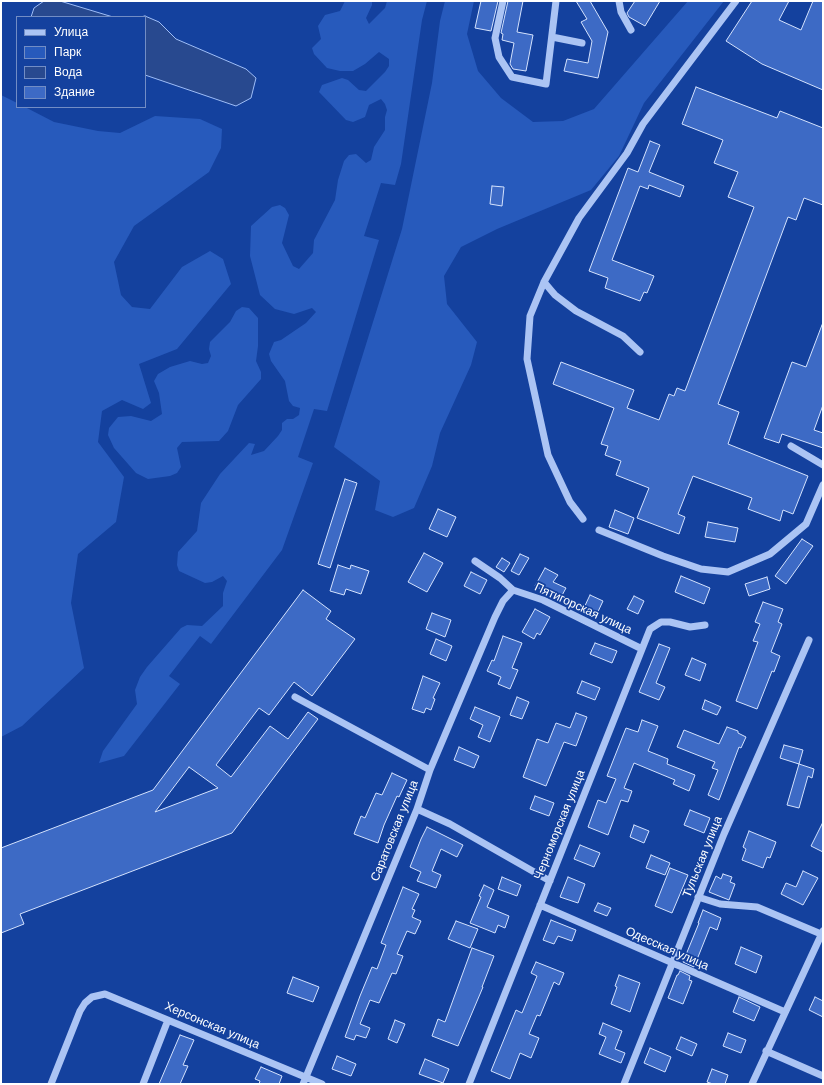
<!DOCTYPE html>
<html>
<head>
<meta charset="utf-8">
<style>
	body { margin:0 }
	#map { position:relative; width:824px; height:1085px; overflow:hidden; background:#14419e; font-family:"DM Sans",sans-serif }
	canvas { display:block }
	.frame { position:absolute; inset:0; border:2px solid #fff; pointer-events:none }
	.legend { position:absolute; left:16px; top:16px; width:130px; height:92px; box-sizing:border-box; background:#14419e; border:1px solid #728dc5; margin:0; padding:5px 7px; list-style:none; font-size:12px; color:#fff }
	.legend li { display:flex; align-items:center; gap:8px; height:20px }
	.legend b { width:20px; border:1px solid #728dc5 }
</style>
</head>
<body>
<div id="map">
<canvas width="824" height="1085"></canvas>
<div class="frame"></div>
<ul class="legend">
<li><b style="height:5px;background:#abc4f4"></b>Улица</li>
<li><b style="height:11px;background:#275abc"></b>Парк</li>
<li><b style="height:11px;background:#28498f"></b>Вода</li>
<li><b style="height:11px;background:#3d6ac5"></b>Здание</li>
</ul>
</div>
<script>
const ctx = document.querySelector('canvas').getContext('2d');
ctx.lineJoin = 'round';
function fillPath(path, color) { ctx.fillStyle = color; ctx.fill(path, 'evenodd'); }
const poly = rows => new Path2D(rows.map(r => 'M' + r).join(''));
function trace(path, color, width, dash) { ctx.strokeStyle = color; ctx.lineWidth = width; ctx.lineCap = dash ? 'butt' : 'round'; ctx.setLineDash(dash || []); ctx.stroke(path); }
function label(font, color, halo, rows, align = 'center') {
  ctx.font = font + ' "DM Sans",sans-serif'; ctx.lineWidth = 3.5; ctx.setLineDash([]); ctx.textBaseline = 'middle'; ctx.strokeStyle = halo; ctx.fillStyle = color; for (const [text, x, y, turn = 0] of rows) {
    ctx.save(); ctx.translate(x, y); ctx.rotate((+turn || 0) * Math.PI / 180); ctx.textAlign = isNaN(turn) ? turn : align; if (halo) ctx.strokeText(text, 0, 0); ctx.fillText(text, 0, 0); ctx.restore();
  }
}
fillPath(poly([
	[345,1,372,1,372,5,366,18,369,24,385,8,387,1,427,1,422,20,401,164,395,185,381,183,364,236,379,240,327,411,314,409,298,457,313,463,282,550,211,644,200,636,169,676,180,684,124,756,99,763,103,751,137,704,135,690,140,677,147,667,181,628,187,625,202,626,223,606,223,593,227,581,223,576,212,582,205,583,179,571,177,565,178,552,197,531,201,503,220,474,249,443,255,444,251,455,264,451,278,436,282,430,282,423,287,419,293,419,299,415,300,408,293,406,289,401,285,381,271,361,269,354,274,342,281,340,306,323,316,312,312,308,294,314,275,309,260,295,250,256,251,226,272,207,280,205,285,208,289,215,282,243,293,266,299,269,313,253,314,240,335,200,338,180,344,161,349,155,356,154,366,163,371,160,374,147,385,130,385,117,387,110,385,104,381,99,369,105,365,117,353,122,346,120,319,92,322,85,342,78,348,80,359,90,366,91,385,72,389,66,389,59,379,52,365,64,353,71,340,71,327,68,314,54,312,48,321,39,318,26,325,15,340,11],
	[445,1,474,1,467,34,478,71,501,98,533,122,563,121,594,109,688,1,724,1,644,103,619,156,591,190,497,229,461,247,444,276,447,304,477,342,471,365,440,433,432,466,414,508,393,517,375,510,380,481,334,447,402,229,432,83,440,21],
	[1,95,17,103,17,107,25,107,54,122,98,131,120,133,155,116,200,119,222,129,221,148,209,172,134,226,114,262,121,295,132,307,150,309,182,267,210,251,223,259,231,284,177,349,139,364,151,403,143,409,122,400,102,411,98,442,124,477,116,522,78,554,71,603,84,668,22,726,1,737],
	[242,307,249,308,258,318,258,346,256,361,261,372,261,379,238,405,228,431,219,441,182,442,177,448,181,467,177,473,170,476,148,479,136,473,114,448,108,435,109,428,118,417,131,416,151,421,162,414,159,393,154,381,158,374,170,367,190,361,202,364,208,363,211,356,209,349,210,342,230,322,236,311]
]), '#275abc');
const water = poly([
	[44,1,60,1,113,17,31,17,34,8,44,1],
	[145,16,159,22,176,39,246,69,256,78,251,98,236,106,145,75,145,17,140,17,145,16]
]);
fillPath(water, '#28498f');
trace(water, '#9ebdf7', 1);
const building = poly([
	[481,1,498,1,491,31,475,28,481,1],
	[508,1,523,1,517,32,533,35,526,71,513,69,510,64,514,43,502,40,503,34,501,33,508,1],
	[576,1,590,1,608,32,598,78,564,71,567,59,588,63,592,41,581,22,587,19,576,1],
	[635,1,660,1,645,26,629,17,627,13,635,1],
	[752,1,789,1,779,20,801,30,813,1,823,1,823,90,762,64,726,41,752,1],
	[696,87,777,118,780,111,823,128,823,205,804,198,796,220,788,217,718,404,739,412,728,444,808,476,793,514,783,510,780,521,748,509,752,498,693,476,678,514,685,517,679,534,637,518,649,488,616,475,621,461,605,455,608,446,601,444,614,408,553,384,561,362,634,390,627,408,659,420,669,394,674,396,677,388,685,391,754,207,728,197,738,172,714,163,723,140,682,124,696,87],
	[650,141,660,145,649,172,684,186,680,197,649,185,648,189,640,186,612,260,654,276,647,293,644,292,640,301,605,288,608,278,589,271,628,168,638,172,650,141],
	[492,186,504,187,502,206,490,204,492,186],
	[822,325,823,325,823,405,814,430,823,433,823,448,782,434,779,443,764,438,792,362,806,367,822,325],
	[345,479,357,483,330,568,318,564,345,479],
	[438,509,456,517,447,537,429,529,438,509],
	[615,510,634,518,628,534,609,527,615,510],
	[708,522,738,528,735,542,705,537,708,522],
	[802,539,813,546,786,584,775,576,802,539],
	[424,553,443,563,427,592,408,582,424,553],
	[520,554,529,558,519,575,511,571,520,554],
	[502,558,510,563,504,572,496,567,502,558],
	[338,565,350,569,351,565,369,571,361,594,346,589,344,595,330,591,338,565],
	[545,568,558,575,553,582,566,588,560,599,535,586,545,568],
	[471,572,487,580,480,594,464,586,471,572],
	[681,576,710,588,704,604,675,592,681,576],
	[767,577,770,589,749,596,745,584,767,577],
	[303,590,331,611,326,619,355,639,312,696,294,682,269,715,259,708,216,765,231,777,270,726,288,739,308,712,318,719,232,833,20,914,24,924,1,933,1,848,153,790,303,590],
	[189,767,218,788,155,812,189,767],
	[590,595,603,601,595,618,582,612,590,595],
	[634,596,644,601,638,614,627,609,634,596],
	[763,602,783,609,778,622,782,624,771,652,780,656,774,672,772,671,757,709,736,701,758,642,753,641,760,624,755,622,763,602],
	[535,609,550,617,540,635,537,633,534,639,522,632,535,609],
	[432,613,451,620,445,637,426,629,432,613],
	[503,636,522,643,512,668,518,670,510,689,498,684,501,677,487,671,492,660,494,661,503,636],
	[436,639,452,646,446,661,430,654,436,639],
	[595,643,617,651,612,663,590,654,595,643],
	[659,644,670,648,656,683,665,687,659,700,639,692,659,644],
	[692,658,706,664,700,681,685,675,692,658],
	[423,676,440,683,433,698,435,699,431,710,426,708,424,713,412,709,423,676],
	[582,681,600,688,595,700,577,693,582,681],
	[517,697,529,702,522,719,510,715,517,697],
	[705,700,721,707,717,715,702,709,705,700],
	[475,707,500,717,490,742,478,737,483,725,470,719,475,707],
	[576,713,587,717,576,746,564,742,546,786,523,777,537,739,548,743,556,723,570,728,576,713],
	[642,720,658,726,648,751,668,759,667,764,695,775,689,791,673,784,675,780,634,763,624,788,632,791,628,802,621,800,608,835,588,827,598,800,606,803,616,779,607,776,626,728,638,732,642,720],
	[727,727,738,731,738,733,746,737,741,748,739,747,719,800,708,795,718,770,712,768,715,762,677,747,684,730,719,744,727,727],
	[784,745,803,750,799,764,780,758,784,745],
	[459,747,479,756,474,768,454,760,459,747],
	[799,764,814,769,812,778,808,776,799,808,787,805,799,764],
	[392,773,407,780,399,797,397,796,384,825,378,843,354,834,361,816,365,818,376,793,382,795,392,773],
	[535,796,554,803,549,816,530,809,535,796],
	[690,810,710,818,704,833,684,825,690,810],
	[823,822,823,852,811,846,823,822],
	[634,825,649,831,644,843,630,837,634,825],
	[427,827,463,845,457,857,441,849,432,871,441,875,436,888,417,881,421,872,410,867,421,839,427,827],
	[749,831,776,842,770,858,767,857,763,868,742,860,746,849,743,847,749,831],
	[580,845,600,853,594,867,574,859,580,845],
	[651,855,670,863,665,875,646,868,651,855],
	[670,868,688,875,672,913,655,906,670,868],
	[803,871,818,878,803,905,781,894,786,883,796,887,803,871],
	[723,874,732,877,730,882,735,884,729,900,709,892,716,876,721,879,723,874],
	[502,877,521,885,517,896,498,889,502,877],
	[568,877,585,884,578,903,560,897,568,877],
	[484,885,494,890,487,907,509,916,505,928,498,925,495,933,470,923,481,897,479,896,484,885],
	[403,887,419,894,412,909,415,910,412,917,421,921,415,934,407,931,397,954,403,956,396,974,392,973,379,1003,370,1000,360,1024,370,1028,366,1038,356,1035,354,1040,345,1037,360,996,372,967,377,969,386,945,381,943,403,887],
	[598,903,611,908,607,916,594,911,598,903],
	[703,910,721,918,717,930,710,927,694,967,683,962,699,923,698,923,703,910],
	[551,920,576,930,572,941,558,936,554,944,543,940,551,920],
	[456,921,478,929,470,948,448,939,456,921],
	[741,947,762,956,756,973,735,964,741,947],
	[472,948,494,956,482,987,483,987,458,1046,432,1036,438,1019,445,1022,472,948],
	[536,962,564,973,559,985,554,982,540,1016,537,1015,529,1034,539,1038,531,1058,520,1053,510,1079,491,1071,516,1010,522,1013,537,976,531,973,536,962],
	[680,971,690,976,689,980,692,981,683,1004,668,998,677,975,678,975,680,971],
	[619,975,640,983,630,1012,611,1004,617,987,615,986,619,975],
	[293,977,319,987,313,1002,287,993,293,977],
	[739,997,760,1007,754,1021,733,1012,739,997],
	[815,997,823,1001,823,1017,809,1010,815,997],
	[395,1020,405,1024,397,1043,388,1039,395,1020],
	[603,1023,622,1031,615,1049,625,1053,621,1063,599,1054,606,1037,599,1034,603,1023],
	[728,1033,746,1040,741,1053,723,1046,728,1033],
	[180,1035,194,1040,183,1065,188,1066,180,1084,159,1084,180,1035],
	[681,1037,697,1044,692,1056,676,1049,681,1037],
	[650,1048,671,1057,665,1072,644,1063,650,1048],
	[337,1056,356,1064,351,1076,332,1069,337,1056],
	[425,1059,449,1069,443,1083,419,1074,425,1059],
	[261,1067,282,1076,279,1084,259,1084,260,1081,255,1079,261,1067],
	[712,1069,728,1075,725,1084,713,1084,707,1082,712,1069]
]);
fillPath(building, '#3d6ac5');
trace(building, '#d4e2fd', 1);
trace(poly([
	[503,1,495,38,499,57,512,77,546,84,556,1],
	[619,1,621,12,631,30],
	[552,37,582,43],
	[544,282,555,295,576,311,623,336,640,352],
	[791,446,823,465],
	[583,519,570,502,548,455,527,359,530,316,544,282,579,218,627,153,643,124,736,1],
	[599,530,663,556,701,569,728,572,770,554,806,524,823,485],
	[475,561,500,578,513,590,543,600,642,649],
	[295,697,430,770],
	[417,809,450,824,550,881],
	[698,897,720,904,757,907,821,934],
	[540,905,785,1012],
	[766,1051,823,1076],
	[51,1084,80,1011,85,1003,92,997,105,994,322,1084],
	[143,1084,168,1020],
	[303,1084,417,809,430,770,495,617,503,601,513,590],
	[469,1084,650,629,661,622,670,622,690,627,705,625],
	[624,1084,724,834,809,640],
	[752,1084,823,931]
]), '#abc4f4', 7);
label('12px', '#fff', '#14419e', [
	["Пятигорская улица",583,609,25],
	["Черноморская улица",560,825,-68],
	["Саратовская улица",395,831,-68],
	["Тульская улица",703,857,-68],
	["Одесская улица",667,949,24],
	["Херсонская улица",212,1026,23]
]);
</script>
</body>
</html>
